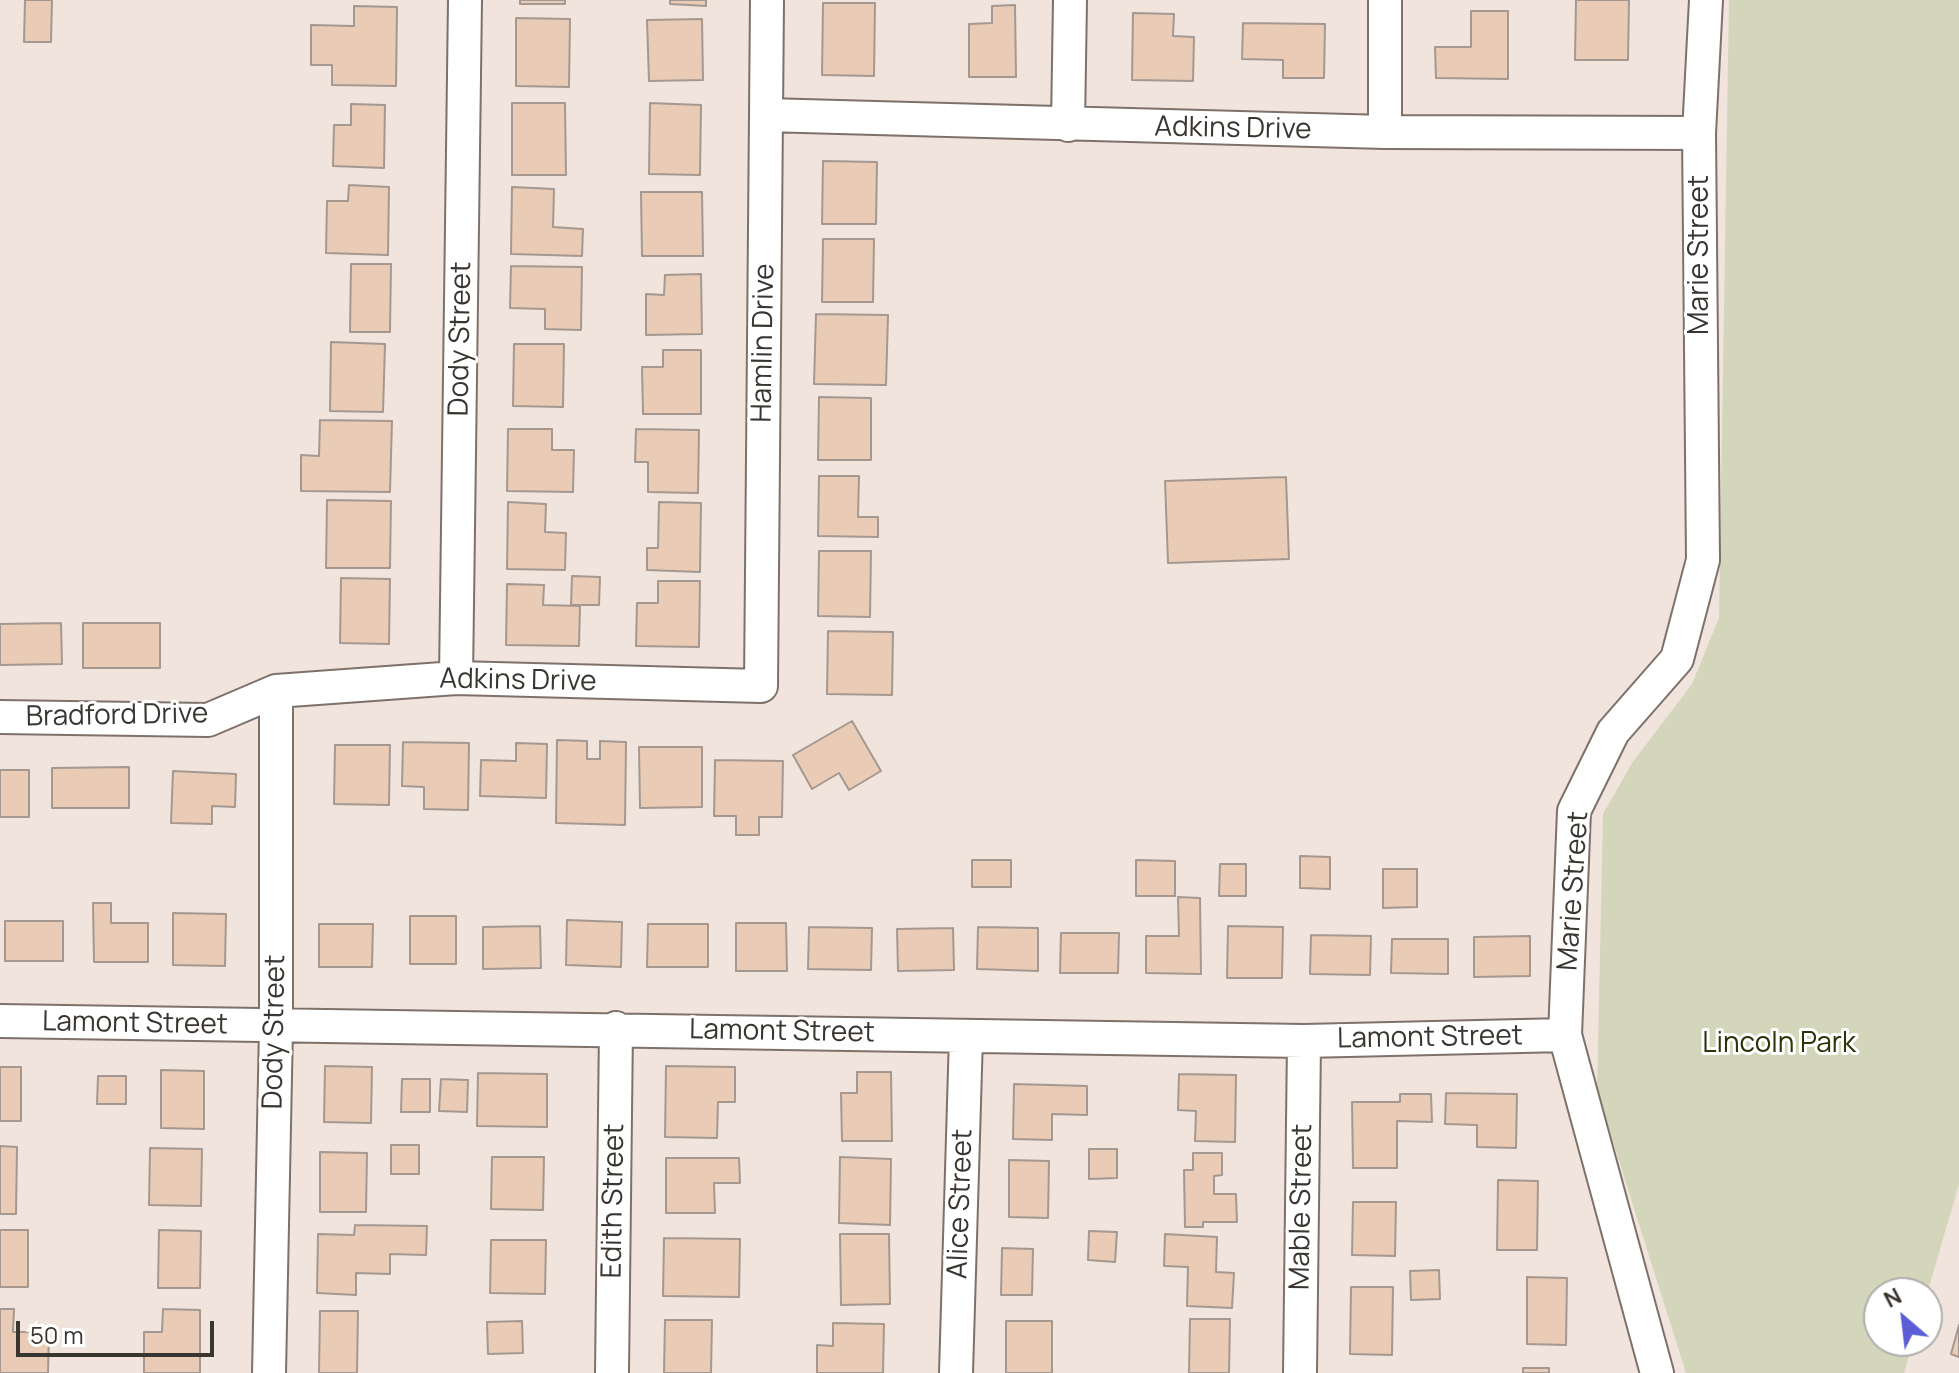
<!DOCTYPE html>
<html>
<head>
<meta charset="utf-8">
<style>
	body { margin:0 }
	#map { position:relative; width:1959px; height:1373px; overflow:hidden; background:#f1e4dc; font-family:Manrope,sans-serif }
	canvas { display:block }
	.north { position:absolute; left:1863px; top:1277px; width:80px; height:80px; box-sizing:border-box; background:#fff; border:2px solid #b0aead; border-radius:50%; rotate:332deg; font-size:22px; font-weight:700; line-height:32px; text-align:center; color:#393531 }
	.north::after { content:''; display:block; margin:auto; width:28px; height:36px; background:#5b5ed6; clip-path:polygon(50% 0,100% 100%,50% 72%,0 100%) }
	.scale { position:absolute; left:16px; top:1321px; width:198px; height:36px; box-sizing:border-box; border:4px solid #393531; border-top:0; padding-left:10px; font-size:24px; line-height:28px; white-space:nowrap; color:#393531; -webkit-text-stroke:6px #fff; paint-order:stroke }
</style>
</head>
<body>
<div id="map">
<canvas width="1959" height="1373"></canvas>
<div class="north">N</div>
<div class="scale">50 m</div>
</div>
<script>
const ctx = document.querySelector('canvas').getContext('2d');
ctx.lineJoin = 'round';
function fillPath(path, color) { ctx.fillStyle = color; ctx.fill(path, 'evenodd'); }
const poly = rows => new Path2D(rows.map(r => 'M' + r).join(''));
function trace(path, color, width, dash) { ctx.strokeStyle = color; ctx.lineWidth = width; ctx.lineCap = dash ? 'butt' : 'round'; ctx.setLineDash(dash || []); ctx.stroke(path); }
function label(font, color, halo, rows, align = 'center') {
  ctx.font = font + ' Manrope,sans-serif'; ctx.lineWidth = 6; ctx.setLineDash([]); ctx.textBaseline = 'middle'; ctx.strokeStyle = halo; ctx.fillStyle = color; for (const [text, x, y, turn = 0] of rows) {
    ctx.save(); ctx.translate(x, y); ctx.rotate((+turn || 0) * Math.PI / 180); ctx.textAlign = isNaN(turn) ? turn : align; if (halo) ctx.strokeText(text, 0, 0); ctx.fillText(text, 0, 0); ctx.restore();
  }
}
fillPath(poly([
	[1729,0,1959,0,1959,1184,1927,1294,1879,1293,1879,1341,1913,1341,1904,1373,1686,1373,1597,1091,1603,814,1632,763,1692,684,1719,618]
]), '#d3d6ba');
const building = poly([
	[25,0,52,0,51,42,24,42,25,0],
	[520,0,565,0,565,4,520,4,520,0],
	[670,0,706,0,706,6,670,4,670,0],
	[1576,0,1629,0,1628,60,1575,60,1576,0],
	[823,3,875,3,874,76,822,75,823,3],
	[1015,5,1016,77,969,77,969,24,992,23,992,6,1015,5],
	[354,6,397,7,396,86,332,85,332,65,311,65,311,25,354,26,354,6],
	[1471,11,1508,11,1508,79,1436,78,1435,47,1471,47,1471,11],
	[1133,13,1174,14,1173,36,1194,37,1193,81,1132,80,1133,13],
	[516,18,570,19,569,87,516,86,516,18],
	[702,19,703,80,649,81,647,20,702,19],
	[1243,23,1325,24,1324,78,1283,78,1283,60,1242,59,1243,23],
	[512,103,565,103,566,175,512,175,512,103],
	[650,103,701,105,700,175,649,174,650,103],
	[351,104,385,105,384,168,333,166,334,125,351,125,351,104],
	[823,161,877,162,876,224,822,224,823,161],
	[349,185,389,187,388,255,326,253,327,201,348,201,349,185],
	[512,187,554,189,553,227,583,229,582,256,511,254,512,187],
	[641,192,702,192,703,256,642,256,641,192],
	[823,239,874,239,873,302,822,302,823,239],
	[351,264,391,264,390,332,350,332,351,264],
	[511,266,582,267,581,330,545,329,545,309,510,308,511,266],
	[701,274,702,334,646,335,646,294,664,295,665,275,701,274],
	[816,314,888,315,886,385,814,384,816,314],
	[331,342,385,344,383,412,330,411,331,342],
	[514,344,564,344,563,407,513,406,514,344],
	[663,350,701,350,701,414,643,414,642,367,663,367,663,350],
	[819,397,871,398,871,460,818,460,819,397],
	[320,420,392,421,390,492,301,491,301,455,319,456,320,420],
	[508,429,552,429,552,450,574,450,573,492,507,491,508,429],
	[636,429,699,430,698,493,648,492,648,462,635,462,636,429],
	[819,476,859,476,858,517,878,517,878,537,818,536,819,476],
	[1286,477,1289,559,1168,563,1165,481,1286,477],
	[327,500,391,501,390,568,326,568,327,500],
	[508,502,546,504,545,532,566,533,565,570,507,569,508,502],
	[659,502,701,503,700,572,647,570,647,548,658,548,659,502],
	[819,551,871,551,870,617,818,616,819,551],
	[572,576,600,577,599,605,571,605,572,576],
	[341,578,390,579,389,644,340,643,341,578],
	[658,581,700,581,699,647,636,646,637,603,658,603,658,581],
	[507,584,544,585,543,605,580,606,579,646,506,645,507,584],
	[61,623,62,664,0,665,0,624,61,623],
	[83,623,160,623,160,668,83,668,83,623],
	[828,631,893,632,892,695,827,694,828,631],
	[852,721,881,771,849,790,839,773,812,789,793,755,852,721],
	[557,740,587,741,587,759,600,759,600,741,626,742,625,825,556,823,557,740],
	[403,742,469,743,468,810,424,809,424,787,402,786,403,742],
	[516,743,547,744,546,798,480,796,481,760,516,761,516,743],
	[335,745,390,745,389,805,334,804,335,745],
	[639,747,702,747,702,807,640,808,639,747],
	[715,760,783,761,782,817,759,817,759,835,736,835,736,816,714,816,715,760],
	[129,767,129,808,52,808,52,768,129,767],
	[0,770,29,770,29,817,0,817,0,770],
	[173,771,236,774,235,807,212,806,212,824,171,823,173,771],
	[1300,856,1330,857,1330,889,1300,888,1300,856],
	[972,860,1011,860,1011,887,972,887,972,860],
	[1136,860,1175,861,1175,896,1136,896,1136,860],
	[1220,864,1246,864,1246,896,1219,896,1220,864],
	[1383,869,1417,869,1417,907,1383,908,1383,869],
	[1178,897,1200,898,1201,974,1146,973,1146,936,1179,936,1178,897],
	[93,903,111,903,111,923,148,923,148,962,94,962,93,903],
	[173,913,226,914,225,966,173,965,173,913],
	[410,916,456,916,456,964,410,964,410,916],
	[567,920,622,922,621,967,566,965,567,920],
	[5,921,63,921,63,961,5,961,5,921],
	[736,923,786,923,787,971,736,971,736,923],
	[319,924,373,924,372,967,319,967,319,924],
	[648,924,708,924,708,967,647,967,648,924],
	[540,926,541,968,483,969,483,927,540,926],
	[1228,926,1283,927,1282,978,1227,978,1228,926],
	[809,927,872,928,871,970,808,969,809,927],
	[978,927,1038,928,1038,971,977,969,978,927],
	[953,928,954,970,898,971,897,929,953,928],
	[1061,933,1119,933,1118,973,1060,973,1061,933],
	[1311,935,1371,936,1370,975,1310,974,1311,935],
	[1530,936,1530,976,1474,977,1474,937,1530,936],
	[1392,939,1448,939,1448,974,1391,973,1392,939],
	[325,1066,372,1067,371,1123,324,1122,325,1066],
	[666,1066,735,1067,735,1102,718,1102,717,1138,665,1137,666,1066],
	[0,1067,21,1067,21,1121,0,1121,0,1067],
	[161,1070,204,1071,204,1129,161,1128,161,1070],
	[857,1072,891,1072,892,1141,842,1141,841,1093,857,1093,857,1072],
	[478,1073,547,1074,547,1127,477,1126,478,1073],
	[1179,1074,1236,1075,1235,1142,1195,1141,1196,1111,1178,1110,1179,1074],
	[98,1076,126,1076,126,1104,97,1104,98,1076],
	[402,1079,430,1079,430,1112,401,1112,402,1079],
	[441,1079,468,1080,467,1112,439,1111,441,1079],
	[1014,1084,1087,1086,1087,1115,1052,1114,1052,1140,1013,1139,1014,1084],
	[1446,1093,1517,1094,1516,1148,1477,1147,1477,1125,1445,1124,1446,1093],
	[1400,1094,1431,1094,1432,1122,1397,1121,1397,1168,1353,1168,1352,1102,1400,1102,1400,1094],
	[391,1145,419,1145,419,1174,391,1174,391,1145],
	[0,1146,17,1147,16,1214,0,1214,0,1146],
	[150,1148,202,1149,201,1206,149,1205,150,1148],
	[1089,1149,1117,1149,1117,1178,1089,1179,1089,1149],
	[320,1152,367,1153,366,1212,320,1212,320,1152],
	[1193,1153,1222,1153,1222,1175,1214,1176,1214,1194,1236,1194,1237,1222,1203,1222,1203,1227,1185,1227,1184,1170,1193,1170,1193,1153],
	[492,1157,544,1157,543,1210,491,1209,492,1157],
	[840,1157,891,1159,890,1225,839,1223,840,1157],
	[666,1158,739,1158,740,1183,714,1183,715,1213,666,1213,666,1158],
	[1009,1160,1049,1161,1048,1218,1009,1217,1009,1160],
	[1498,1180,1538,1181,1537,1250,1497,1250,1498,1180],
	[1353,1202,1396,1202,1395,1256,1352,1255,1353,1202],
	[355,1225,427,1226,426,1255,390,1254,390,1274,356,1273,356,1295,317,1293,318,1234,354,1235,355,1225],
	[0,1230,28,1230,28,1287,0,1287,0,1230],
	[159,1230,201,1231,200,1288,158,1288,159,1230],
	[1089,1231,1117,1232,1115,1262,1088,1260,1089,1231],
	[840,1234,889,1234,890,1304,841,1305,840,1234],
	[1165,1234,1217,1237,1216,1272,1234,1273,1232,1308,1187,1306,1188,1267,1164,1266,1165,1234],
	[664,1238,740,1239,739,1297,663,1296,664,1238],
	[491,1240,546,1240,545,1294,490,1293,491,1240],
	[1002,1248,1033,1249,1032,1295,1001,1295,1002,1248],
	[1439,1270,1440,1299,1411,1300,1410,1271,1439,1270],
	[1527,1277,1567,1278,1566,1345,1527,1344,1527,1277],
	[1351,1287,1393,1287,1392,1355,1350,1354,1351,1287],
	[0,1309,14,1309,13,1332,49,1332,48,1373,0,1373,0,1309],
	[163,1309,200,1310,200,1373,144,1373,144,1332,162,1332,163,1309],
	[320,1311,358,1311,357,1373,319,1373,320,1311],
	[1190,1319,1230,1319,1229,1373,1189,1373,1190,1319],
	[665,1320,712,1320,711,1373,664,1373,665,1320],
	[522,1321,523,1353,488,1354,487,1322,522,1321],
	[1006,1321,1052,1321,1052,1373,1006,1373,1006,1321],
	[833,1323,884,1324,883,1373,817,1373,817,1345,833,1346,833,1323],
	[1959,1325,1959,1357,1951,1354,1959,1325],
	[1523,1368,1549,1368,1549,1373,1523,1373,1523,1368]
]);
fillPath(building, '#e9cbb6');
trace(building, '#a49890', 2);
const street = poly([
	[766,115,1385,132,1699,133],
	[1068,125,1070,0],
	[1385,132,1385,0],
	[456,678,465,0],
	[0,717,208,720,276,691,456,678,761,686,767,0],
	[0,1021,1304,1041,1565,1035],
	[269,1373,276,1027,276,691],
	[612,1373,616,1028],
	[956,1373,966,1036],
	[1300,1373,1304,1041],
	[1657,1373,1565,1035,1574,811,1613,732,1677,659,1703,560,1699,133,1706,0]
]);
trace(street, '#7d716a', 36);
trace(street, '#fff', 32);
label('28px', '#393531', '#fff', [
	["Adkins Drive",1233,129,1],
	["Marie Street",1700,255,-90],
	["Dody Street",461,339,-89],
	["Hamlin Drive",764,343,-89],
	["Adkins Drive",518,681,1],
	["Bradford Drive",117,716,-1],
	["Marie Street",1574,891,-86],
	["Lamont Street",135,1024,1],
	["Dody Street",275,1032,-89],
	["Lamont Street",782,1032,1],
	["Lamont Street",1430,1038,-1],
	["Edith Street",614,1201,-89],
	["Alice Street",961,1204,-88],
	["Mable Street",1302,1207,-89]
]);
label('28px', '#2f3208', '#fff', [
	["Lincoln Park",1779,1044]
]);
</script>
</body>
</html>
